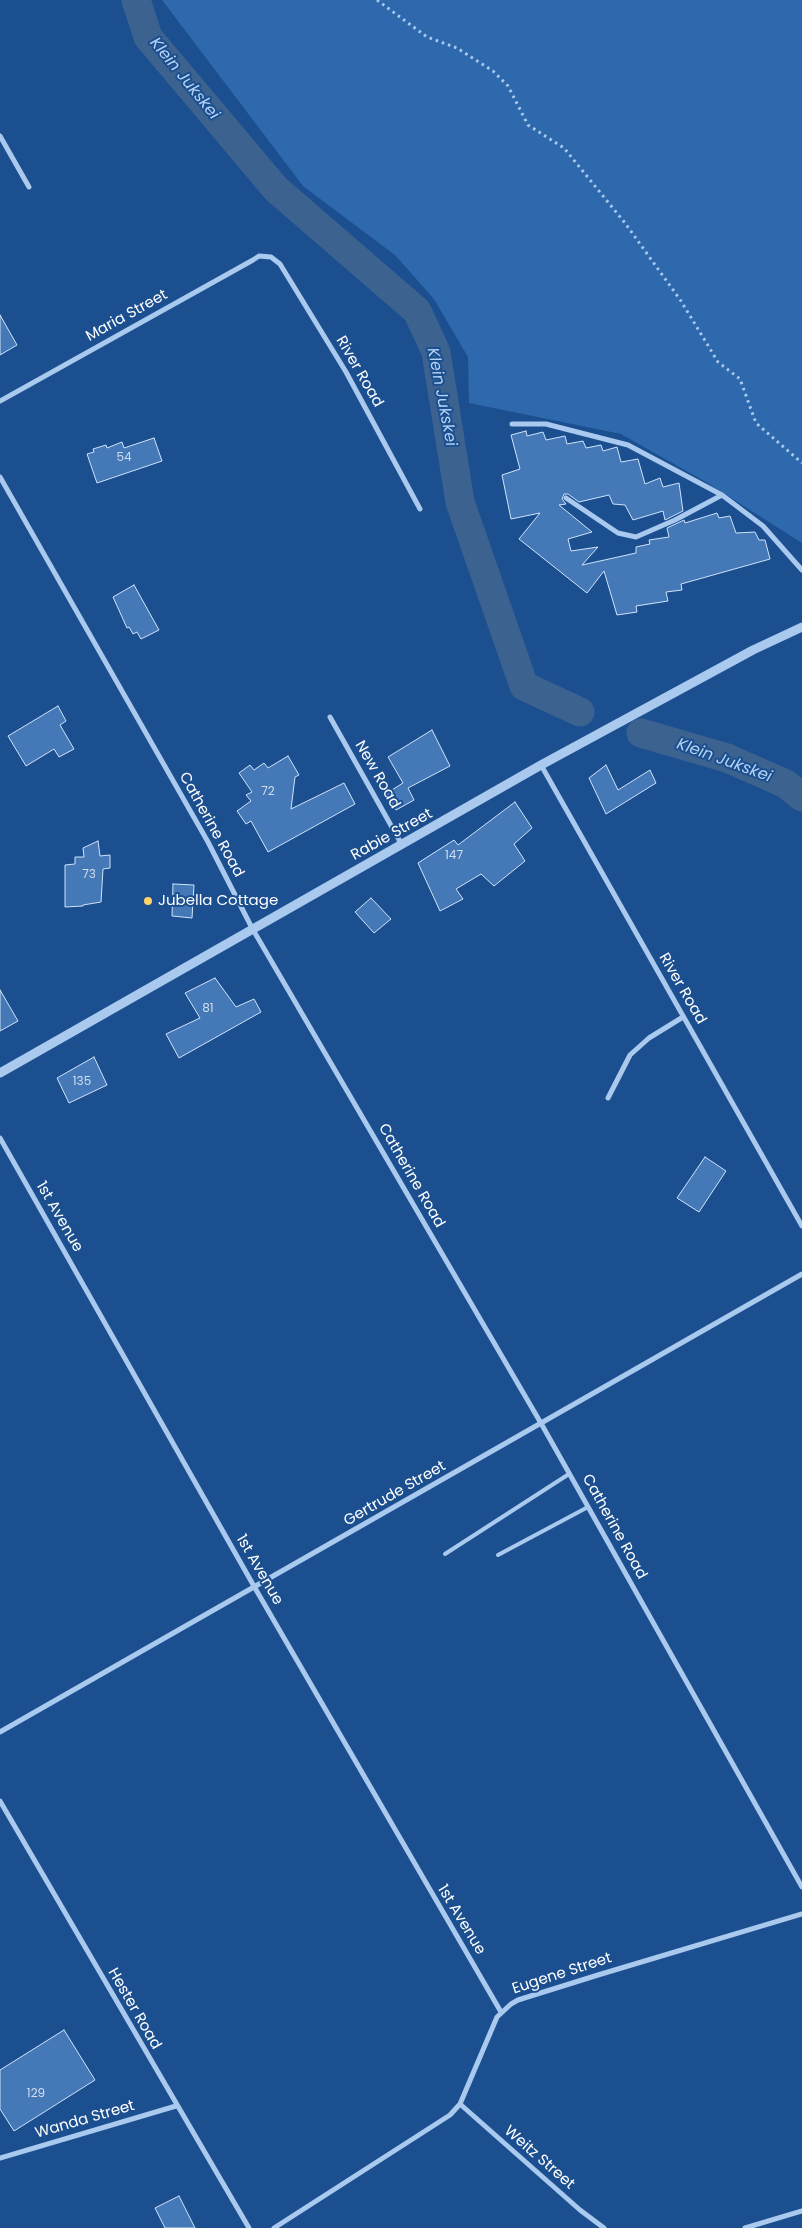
<!DOCTYPE html>
<html>
<head>
<meta charset="utf-8">
<style>
	body { margin:0 }
	canvas { display:block; background:#1b4f8f }
</style>
</head>
<body>
<canvas width="802" height="2228"></canvas>
<script>
const ctx = document.querySelector('canvas').getContext('2d');
ctx.lineJoin = 'round';
function fillPath(path, color) { ctx.fillStyle = color; ctx.fill(path, 'evenodd'); }
const poly = rows => new Path2D(rows.map(r => 'M' + r).join(''));
function trace(path, color, width, dash) { ctx.strokeStyle = color; ctx.lineWidth = width; ctx.lineCap = dash ? 'butt' : 'round'; ctx.setLineDash(dash || []); ctx.stroke(path); }
function label(font, color, halo, rows, align = 'center') {
  ctx.font = font + ' Poppins,sans-serif'; ctx.lineWidth = 4; ctx.setLineDash([]); ctx.textBaseline = 'middle'; ctx.strokeStyle = halo; ctx.fillStyle = color; for (const [text, x, y, turn = 0] of rows) {
    ctx.save(); ctx.translate(x, y); ctx.rotate((+turn || 0) * Math.PI / 180); ctx.textAlign = isNaN(turn) ? turn : align; if (halo) ctx.strokeText(text, 0, 0); ctx.fillText(text, 0, 0); ctx.restore();
  }
}
fillPath(poly([
	[162,0,802,0,802,543,706,482,621,434,469,403,468,357,434,299,395,255,303,186]
]), '#2e69ad');
trace(poly([
	[136,0,148,37,276,189,417,311,436,352,460,502,524,686,580,712],
	[641,733,727,758,786,784,802,797]
]), '#3c6290', 29);
const building = poly([
	[0,315,17,345,0,355,0,315],
	[526,431,527,436,543,432,546,440,565,436,567,444,583,441,586,448,601,445,603,451,617,447,621,462,638,459,645,484,660,478,663,487,679,483,683,511,665,520,663,511,633,520,625,505,613,504,609,495,579,502,568,494,564,494,562,499,566,504,559,505,592,532,568,539,571,551,598,547,582,565,636,553,636,547,650,544,649,540,669,537,667,528,684,520,685,523,717,513,719,518,730,516,736,533,755,532,759,540,765,540,770,559,681,584,682,590,666,592,668,601,636,606,637,612,617,615,604,571,587,593,519,539,540,513,511,519,502,475,520,469,511,435,526,431],
	[154,438,162,461,97,483,87,454,94,452,93,449,106,445,107,448,122,442,124,448,154,438],
	[134,585,159,630,141,639,137,632,133,634,129,627,127,628,113,597,134,585],
	[58,706,66,721,60,725,74,749,59,757,54,749,26,766,8,736,58,706],
	[432,730,450,766,408,788,414,800,396,810,387,793,403,783,388,757,432,730],
	[288,756,299,775,295,777,291,809,344,783,355,804,268,852,251,821,246,824,237,811,251,801,246,795,252,792,239,773,250,765,254,770,264,763,268,768,288,756],
	[606,765,618,790,650,770,656,783,606,814,589,778,606,765],
	[515,802,532,828,514,844,525,861,494,886,481,874,456,889,463,899,440,911,418,863,454,840,458,845,515,802],
	[98,841,100,856,110,855,110,868,103,869,101,902,83,905,83,906,65,907,65,865,75,864,75,857,84,857,83,848,98,841],
	[173,884,194,885,192,918,172,916,173,884],
	[371,898,391,919,374,933,355,912,371,898],
	[215,978,236,1007,254,999,261,1012,179,1058,166,1034,200,1018,185,993,215,978],
	[0,990,18,1021,0,1031,0,990],
	[94,1057,107,1085,69,1103,57,1078,94,1057],
	[705,1157,726,1171,699,1212,677,1198,705,1157],
	[64,2030,95,2080,14,2131,0,2109,0,2070,64,2030],
	[179,2196,195,2228,165,2228,155,2208,179,2196]
]);
fillPath(building, '#4478b7');
trace(building, '#cfe3fa', 1);
trace(poly([
	[377,0,427,37,457,48,493,71,508,86,528,125,564,148,625,223,681,301,718,362,740,379,756,423,802,463]
]), '#a9c9ee', 3, [2.5, 4]);
trace(poly([
	[445,1554,569,1474],
	[498,1555,588,1507]
]), '#a9c9ee', 4);
trace(poly([
	[0,136,29,187],
	[0,401,253,260,259,256,271,257,280,264,346,372,420,509],
	[512,424,546,424,628,445,722,495,763,526,802,570],
	[0,477,208,842,252,928,542,1425,802,1887],
	[566,498,618,533,636,537,675,520,722,495],
	[330,717,402,845],
	[541,765,802,1226],
	[608,1098,630,1055,649,1038,683,1017],
	[0,1138,255,1588,501,2012],
	[0,1732,802,1274],
	[0,1801,249,2228],
	[460,2104,580,2210,604,2228],
	[0,2158,176,2106],
	[274,2228,450,2115,460,2104,497,2017,511,2004,518,2000,598,1975,802,1914],
	[745,2228,802,2211]
]), '#a9c9ee', 5);
trace(poly([
	[0,1073,541,765,753,650,802,627]
]), '#a9c9ee', 9);
for (const [x, y, r, color] of [
	[148,901,5,"#ffd166"]
]) { const dot = new Path2D(); dot.arc(x, y, r, 0, 2 * Math.PI); ctx.fillStyle = color; ctx.fill(dot); trace(dot, '#1b4f8f', 2); }
label('12px', '#d0dded', null, [
	["54",124,458],
	["72",268,792],
	["147",454,856],
	["73",89,875],
	["81",208,1009],
	["135",82,1082],
	["129",36,2094]
]);
label('15px', '#fff', '#1b4f8f', [
	["Maria Street",127,316,-29],
	["River Road",359,372,60],
	["New Road",377,775,60],
	["Catherine Road",211,825,61],
	["Rabie Street",392,835,-29],
	["River Road",682,989,60],
	["Catherine Road",411,1176,60],
	["1st Avenue",59,1217,60],
	["Gertrude Street",395,1494,-30],
	["Catherine Road",614,1527,61],
	["1st Avenue",259,1570,60],
	["1st Avenue",461,1920,59],
	["Eugene Street",562,1974,-18],
	["Hester Road",134,2009,60],
	["Wanda Street",85,2120,-16],
	["Weitz Street",539,2158,41]
]);
label('15px', '#fff', '#1b4f8f', [
	["Jubella Cottage",158,901]
], 'left');
label('italic 16px', '#b5d3f5', '#1b4f8f', [
	["Klein Jukskei",184,79,51],
	["Klein Jukskei",441,397,79],
	["Klein Jukskei",724,761,20]
]);
</script>
</body>
</html>
